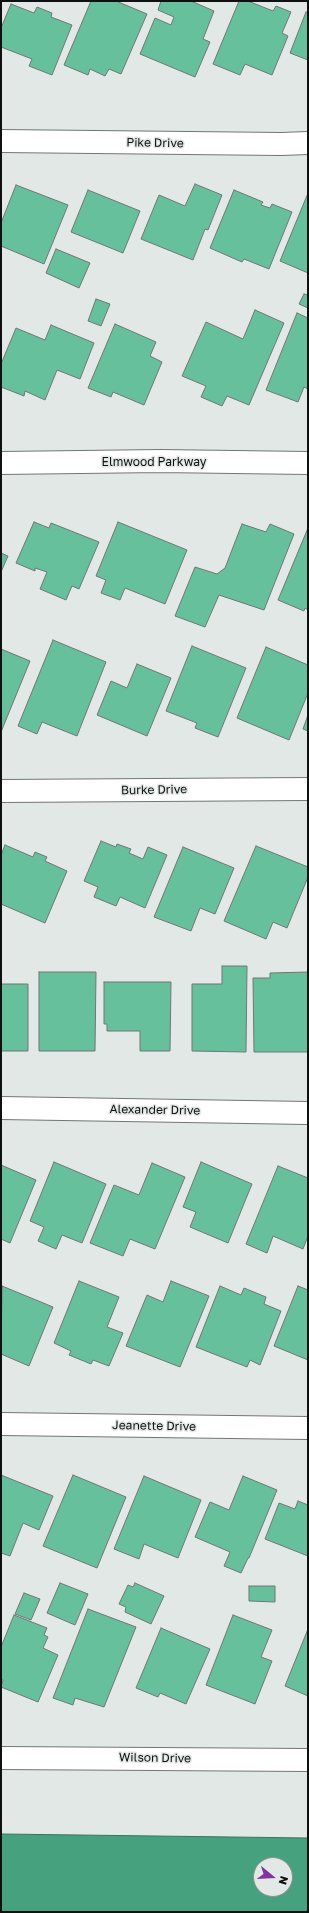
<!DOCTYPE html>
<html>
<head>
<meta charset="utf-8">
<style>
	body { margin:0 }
	#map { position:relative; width:309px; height:1913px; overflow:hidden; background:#e2e8e5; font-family:"Golos Text",sans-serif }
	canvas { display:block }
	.frame { position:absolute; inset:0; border:2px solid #0f1010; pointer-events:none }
	.north { position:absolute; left:253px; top:1857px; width:40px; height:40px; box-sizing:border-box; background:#e2e8e5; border:1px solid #8e9290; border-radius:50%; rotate:108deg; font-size:11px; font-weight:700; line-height:16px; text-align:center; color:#0f1010 }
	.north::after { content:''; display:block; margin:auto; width:14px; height:18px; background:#8332a1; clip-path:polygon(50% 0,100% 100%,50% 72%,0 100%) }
</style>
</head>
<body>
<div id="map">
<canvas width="309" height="1913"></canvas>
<div class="frame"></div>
<div class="north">N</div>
</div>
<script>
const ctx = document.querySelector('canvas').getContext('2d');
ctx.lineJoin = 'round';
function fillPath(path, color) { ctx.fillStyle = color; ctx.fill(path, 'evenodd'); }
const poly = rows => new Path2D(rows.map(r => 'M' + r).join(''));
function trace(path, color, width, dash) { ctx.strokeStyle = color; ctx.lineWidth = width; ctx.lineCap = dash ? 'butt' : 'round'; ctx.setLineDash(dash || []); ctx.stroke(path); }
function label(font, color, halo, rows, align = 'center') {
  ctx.font = font + ' "Golos Text",sans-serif'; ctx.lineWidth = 3; ctx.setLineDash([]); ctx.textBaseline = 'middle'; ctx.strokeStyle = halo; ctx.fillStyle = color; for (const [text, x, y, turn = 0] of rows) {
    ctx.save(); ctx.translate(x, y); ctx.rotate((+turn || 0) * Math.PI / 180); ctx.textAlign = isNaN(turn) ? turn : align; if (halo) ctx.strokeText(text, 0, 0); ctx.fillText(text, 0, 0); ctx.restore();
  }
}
const water = poly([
	[1,1834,308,1838,308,1912,1,1912,1,1834],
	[261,1865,285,1865,285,1889,261,1889,261,1865]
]);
fillPath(water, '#46a17e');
trace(water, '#36765d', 1);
const building = poly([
	[91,1,116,1,147,14,121,74,109,69,105,76,90,69,88,75,64,65,91,1],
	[161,1,191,1,214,11,203,39,210,42,195,77,140,54,155,18,171,25,174,17,158,10,161,1],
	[239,1,248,1,273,11,276,6,291,12,282,33,288,36,272,75,245,64,240,75,213,64,239,1],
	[11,4,34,13,37,7,52,13,51,17,72,25,52,75,29,66,32,59,1,47,1,28,11,4],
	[306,12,308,13,308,60,290,53,306,12],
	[195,184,222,195,208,230,205,229,193,260,141,239,159,195,185,206,195,184],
	[16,185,68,205,44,264,1,246,1,223,16,185],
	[88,190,140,211,123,253,71,232,88,190],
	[234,190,263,202,261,205,270,208,272,204,292,212,269,269,244,259,242,262,210,248,234,190],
	[308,193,308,273,280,261,308,193],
	[56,249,90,263,79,288,46,273,56,249],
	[304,294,308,295,308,308,299,304,304,294],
	[96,299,110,304,101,326,88,321,96,299],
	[255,310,284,323,249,405,227,396,222,406,201,397,206,386,182,376,206,322,243,339,255,310],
	[297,313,308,318,308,389,304,387,298,402,266,390,297,313],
	[115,324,156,342,150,356,162,362,144,405,113,392,111,397,88,388,115,324],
	[51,325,94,343,80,379,57,370,45,400,25,391,24,396,1,387,1,364,16,328,45,340,51,325],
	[34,522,49,528,51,523,99,542,79,589,72,586,66,600,40,589,47,572,35,568,35,571,16,563,34,522],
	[118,522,187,550,165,604,125,588,120,600,101,593,106,580,96,576,118,522],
	[242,524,266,532,270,524,294,534,264,610,219,595,205,627,175,616,195,567,217,574,225,568,242,524],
	[308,528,308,610,305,608,304,611,278,600,308,528],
	[1,553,8,556,1,572,1,553],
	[53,640,106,662,77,736,42,722,37,734,18,726,53,640],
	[192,646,246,668,218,737,195,728,197,723,166,711,192,646],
	[266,647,308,665,308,693,289,740,237,718,266,647],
	[1,649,30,661,1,732,1,649],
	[137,664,171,678,147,736,97,715,111,681,127,688,137,664],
	[308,715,308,731,303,729,308,715],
	[101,841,116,847,117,844,131,849,129,853,143,859,148,847,167,855,145,908,120,897,116,906,94,897,98,887,84,881,101,841],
	[5,845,33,857,35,852,47,857,45,861,67,871,45,923,1,904,1,855,5,845],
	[256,846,308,867,308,877,287,928,273,922,266,939,224,921,256,846],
	[183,847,234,868,215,914,200,908,191,931,154,917,183,847],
	[222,966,247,966,246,1052,192,1051,192,984,222,984,222,966],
	[39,972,96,972,95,1051,39,1051,39,972],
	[308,972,308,1052,254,1052,253,978,270,978,270,973,308,972],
	[104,982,171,982,170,1051,140,1051,140,1031,107,1031,107,1024,104,1024,104,982],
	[1,984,28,984,28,1051,1,1051,1,984],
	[54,1162,106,1184,82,1243,62,1235,56,1249,38,1241,44,1227,30,1221,54,1162],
	[201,1162,252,1184,228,1243,190,1227,196,1212,183,1207,201,1162],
	[152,1163,185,1177,155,1249,130,1239,123,1256,90,1243,114,1185,139,1195,152,1163],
	[1,1165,36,1180,10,1243,1,1239,1,1165],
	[278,1166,308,1178,308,1236,303,1249,273,1236,267,1253,246,1244,278,1166],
	[79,1281,119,1297,107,1327,123,1333,109,1366,93,1360,91,1364,69,1355,71,1351,54,1343,79,1281],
	[171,1281,209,1296,180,1367,126,1346,147,1295,163,1302,171,1281],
	[2,1286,53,1307,29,1366,1,1354,2,1286],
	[220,1286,241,1295,244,1288,266,1297,264,1304,281,1311,260,1365,250,1360,247,1367,196,1347,220,1286],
	[298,1286,308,1290,308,1360,274,1346,298,1286],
	[1,1475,53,1496,39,1530,23,1523,10,1556,1,1553,1,1475],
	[73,1475,126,1497,97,1568,43,1546,73,1475],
	[144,1476,201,1500,178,1558,144,1544,139,1559,114,1549,144,1476],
	[243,1476,277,1490,249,1558,248,1558,241,1573,224,1566,230,1552,195,1537,210,1502,229,1510,243,1476],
	[298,1501,308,1505,308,1556,265,1539,279,1503,295,1509,298,1501],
	[60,1583,88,1594,75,1625,47,1613,60,1583],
	[135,1583,164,1596,151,1624,125,1612,126,1607,119,1604,128,1585,133,1587,135,1583],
	[249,1586,275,1586,275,1602,249,1601,249,1586],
	[24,1593,40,1599,31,1620,15,1614,24,1593],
	[88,1609,136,1627,104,1707,75,1698,73,1705,53,1698,88,1609],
	[14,1615,47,1628,44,1635,48,1637,43,1648,58,1655,38,1702,1,1687,3,1680,1,1679,1,1647,14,1615],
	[233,1615,272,1630,261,1657,272,1661,255,1704,206,1685,233,1615],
	[161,1628,210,1649,186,1704,160,1693,158,1697,136,1688,161,1628],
	[308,1629,308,1696,285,1686,308,1629]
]);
fillPath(building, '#66c09c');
trace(building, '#717674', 1);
const minor = poly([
	[1,141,281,144,308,143],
	[1,463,160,461,308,463],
	[1,791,308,789],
	[1,1108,308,1113],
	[1,1424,308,1428],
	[1,1758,308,1760]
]);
trace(minor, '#717673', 24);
trace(minor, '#fff', 22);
label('12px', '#0f1010', '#e2e8e5', [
	["Pike Drive",155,143,1],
	["Elmwood Parkway",154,462],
	["Burke Drive",154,790,-1],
	["Alexander Drive",155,1110,1],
	["Jeanette Drive",154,1426,1],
	["Wilson Drive",155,1758,1]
]);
</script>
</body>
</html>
